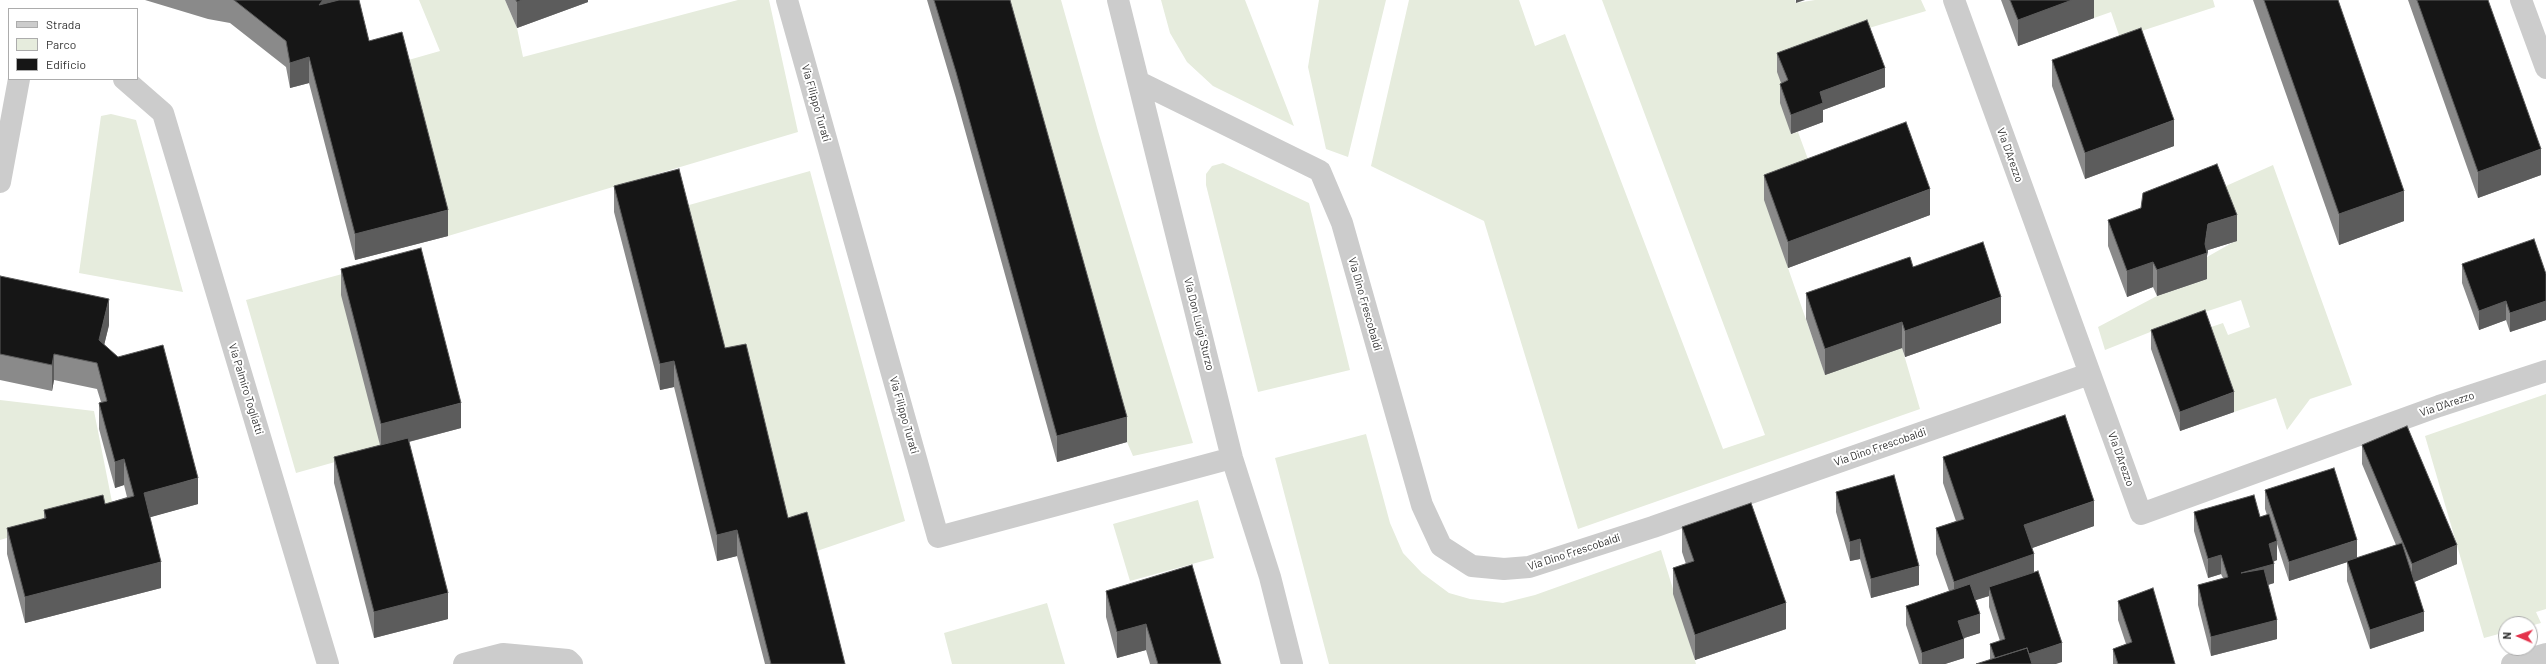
<!DOCTYPE html>
<html>
<head>
<meta charset="utf-8">
<style>
	body { margin:0 }
	#map { position:relative; width:2546px; height:664px; overflow:hidden; background:#fff; font-family:Barlow,sans-serif }
	canvas { display:block }
	.legend { position:absolute; left:8px; top:8px; width:130px; height:72px; box-sizing:border-box; background:#fff; border:1px solid #acacac; margin:0; padding:5px 7px; list-style:none; font-size:12px; color:#2f2f2f }
	.legend li { display:flex; align-items:center; gap:8px; height:20px }
	.legend b { width:20px; border:1px solid #acacac }
	.north { position:absolute; left:2498px; top:616px; width:40px; height:40px; box-sizing:border-box; background:#fff; border:1px solid #acacac; border-radius:50%; rotate:272deg; font-size:11px; font-weight:700; line-height:16px; text-align:center; color:#2f2f2f }
	.north::after { content:''; display:block; margin:auto; width:14px; height:18px; background:#e4334c; clip-path:polygon(50% 0,100% 100%,50% 72%,0 100%) }
</style>
</head>
<body>
<div id="map">
<canvas width="2546" height="664"></canvas>
<ul class="legend">
<li><b style="height:5px;background:#ccc"></b>Strada</li>
<li><b style="height:11px;background:#e6ecdd"></b>Parco</li>
<li><b style="height:11px;background:#161616"></b>Edificio</li>
</ul>
<div class="north">N</div>
</div>
<script>
const ctx = document.querySelector('canvas').getContext('2d');
ctx.lineJoin = 'round';
function fillPath(path, color) { ctx.fillStyle = color; ctx.fill(path, 'evenodd'); }
const poly = rows => new Path2D(rows.map(r => 'M' + r).join(''));
function trace(path, color, width, dash) { ctx.strokeStyle = color; ctx.lineWidth = width; ctx.lineCap = dash ? 'butt' : 'round'; ctx.setLineDash(dash || []); ctx.stroke(path); }
function label(font, color, halo, rows, align = 'center') {
  ctx.font = font + ' Barlow,sans-serif'; ctx.lineWidth = 4; ctx.setLineDash([]); ctx.textBaseline = 'middle'; ctx.strokeStyle = halo; ctx.fillStyle = color; for (const [text, x, y, turn = 0] of rows) {
    ctx.save(); ctx.translate(x, y); ctx.rotate((+turn || 0) * Math.PI / 180); ctx.textAlign = isNaN(turn) ? turn : align; if (halo) ctx.strokeText(text, 0, 0); ctx.fillText(text, 0, 0); ctx.restore();
  }
}
fillPath(poly([
	[419,0,505,0,517,28,523,57,738,0,769,0,798,132,448,236,405,61,440,51],
	[1004,0,1061,0,1098,131,1193,443,1133,456,1127,442],
	[1161,0,1245,0,1294,126,1213,86,1187,62,1170,33],
	[1319,0,1386,0,1348,157,1326,149,1308,67],
	[1409,0,1519,0,1535,46,1565,34,1723,449,1765,435,1602,0,1795,0,1796,3,1815,0,1921,0,1926,11,1792,51,1788,100,1791,134,1798,132,1816,181,1788,268,1825,374,1902,348,1920,409,1578,529,1484,221,1371,166],
	[2088,0,2213,0,2215,7,2120,38,2111,12,2094,18],
	[111,114,136,120,183,292,79,273,101,116],
	[1223,163,1309,203,1350,370,1258,392,1206,185,1206,174,1212,166],
	[2273,165,2352,385,2310,399,2287,430,2276,398,2234,412,2205,329,2223,323,2228,335,2250,327,2241,300,2178,321,2105,350,2098,327,2157,296,2207,279,2205,270,2207,257,2237,240,2217,190],
	[810,171,905,521,811,553,788,543,725,374,682,207],
	[357,270,381,449,296,473,246,300],
	[2546,394,2546,609,2536,612,2541,623,2530,626,2530,624,2506,624,2506,632,2484,638,2425,436],
	[0,400,94,411,113,507,0,540],
	[1366,434,1390,523,1403,553,1422,573,1449,593,1470,599,1503,603,1535,595,1661,550,1696,664,1329,664,1275,458],
	[1198,500,1214,558,1130,581,1113,524],
	[1047,603,1065,664,952,664,944,633]
]), '#e6ecdd');
trace(poly([
	[787,0,938,537,1232,458],
	[1118,0,1232,458,1270,577,1292,664],
	[1954,0,2141,514,2439,406,2546,371],
	[2521,0,2546,68],
	[124,79,163,113,328,664],
	[1139,82,1320,171,1342,223,1422,505,1441,546,1472,566,1504,569,1529,567,1653,527,2089,374],
	[0,182,19,79],
	[464,664,503,654,568,660,572,664],
	[2512,664,2546,654]
]), '#ccc', 22);
fillPath(poly([
	[145,0,359,0,369,41,448,236,355,260,309,83,290,88,286,67,230,23,208,19],
	[505,0,588,0,588,2,517,28],
	[927,0,1010,0,1127,442,1057,462,956,98],
	[2001,0,2094,0,2094,18,2018,46],
	[2253,0,2338,0,2404,221,2339,245],
	[2408,0,2488,0,2541,175,2478,198],
	[1777,53,1885,87,1823,110,1823,122,1791,134,1780,103,1780,84,1781,83,1777,72],
	[2052,60,2174,146,2085,179,2052,86],
	[1764,175,1930,215,1788,268,1764,200],
	[614,186,725,348,788,518,845,664,765,664,737,556,717,561,674,387,660,390,614,212],
	[2108,220,2237,241,2208,250,2207,256,2207,279,2157,296,2153,287,2127,297,2108,246],
	[2462,264,2546,274,2546,320,2510,332,2506,320,2479,330,2462,283],
	[1913,267,2001,323,1905,357,1902,348,1825,375,1806,319,1806,293],
	[341,269,461,428,409,442,448,619,374,638,334,483,334,457,380,445,341,295],
	[0,276,109,325,104,345,198,504,150,517,161,588,25,623,7,554,7,528,44,519,44,510,105,504,127,497,124,485,115,488,99,429,99,403,101,402,97,389,54,380,52,391,0,380],
	[2151,330,2234,412,2180,431,2151,349],
	[2362,445,2457,564,2414,582,2424,631,2370,649,2347,581,2347,562,2289,581,2277,544,2277,560,2273,562,2274,583,2268,585,2277,639,2211,656,2198,605,2198,585,2223,578,2221,574,2208,578,2194,531,2194,512,2260,517,2267,515,2265,509,2265,490,2357,558,2396,545,2362,464],
	[1943,457,2094,526,2032,548,2034,573,2062,662,1990,659,1990,644,2000,641,1989,607,1989,596,1975,600,1980,633,1964,638,1964,658,1945,664,1919,664,1906,625,1906,606,1949,591,1936,554,1936,528,1956,521,1943,483],
	[1836,492,1919,585,1871,598,1860,559,1850,561,1836,512],
	[1682,527,1786,629,1695,660,1673,594,1673,568,1686,564,1682,552],
	[1106,591,1221,664,1150,664,1146,650,1117,658,1106,617],
	[2118,601,2175,664,2113,664,2113,649,2126,644,2118,620]
]), '#8a8a8a');
fillPath(poly([
	[323,0,344,0,319,5],
	[522,0,588,0,588,2,517,28,517,2],
	[1796,0,1805,0,1796,3],
	[2072,0,2094,0,2094,18,2018,46,2018,20],
	[309,57,309,83,290,88,290,63],
	[1885,68,1885,87,1823,110,1823,122,1791,134,1791,115,1820,92],
	[2174,120,2174,146,2085,179,2085,153],
	[2541,149,2541,175,2478,198,2478,172],
	[1930,189,1930,215,1788,268,1788,242],
	[2404,191,2404,221,2339,245,2339,214],
	[448,210,448,236,355,260,355,234],
	[2237,215,2237,241,2208,250,2207,256,2207,279,2157,296,2157,270,2205,244,2208,224],
	[2153,262,2153,287,2127,297,2127,271],
	[2001,297,2001,323,1905,357,1905,331],
	[109,299,109,325,99,366,99,340],
	[2506,301,2506,320,2479,330,2479,311],
	[2546,301,2546,320,2510,332,2510,313],
	[1902,322,1902,348,1825,375,1825,349],
	[54,354,54,380,52,391,52,365],
	[674,361,674,387,660,390,660,364],
	[2234,392,2234,412,2180,431,2180,412],
	[461,403,461,428,381,449,381,424],
	[1127,417,1127,442,1057,462,1057,436],
	[124,459,124,485,115,488,115,462],
	[198,478,198,504,144,519,144,493],
	[2094,501,2094,526,2024,551,2024,525],
	[737,530,737,556,717,561,717,535],
	[1860,539,1860,559,1850,561,1850,542],
	[2357,540,2357,559,2289,581,2289,562],
	[2277,541,2277,560,2269,563,2269,544],
	[2457,545,2457,564,2412,583,2412,564],
	[2034,554,2034,580,1989,587,1989,596,1954,607,1954,582],
	[2221,555,2221,574,2208,578,2208,559],
	[161,562,161,588,25,623,25,597],
	[2274,564,2274,583,2241,593,2241,573],
	[1919,566,1919,585,1871,598,1871,579],
	[448,593,448,619,374,638,374,612],
	[1786,603,1786,629,1695,660,1695,635],
	[2424,612,2424,631,2370,649,2370,630],
	[1980,614,1980,633,1958,640,1958,621],
	[2277,620,2277,639,2211,656,2211,637],
	[1146,624,1146,650,1117,658,1117,632],
	[1964,639,1964,658,1945,664,1922,664,1922,653],
	[2062,643,2062,662,2056,664,1998,664]
]), '#5c5c5c');
const building = poly([
	[234,0,323,0,319,5,339,0,359,0,369,41,402,32,448,210,355,234,309,57,290,63,286,41,234,0],
	[516,0,522,0,517,2,516,0],
	[934,0,1010,0,1127,417,1057,436,956,72,934,0],
	[2010,0,2072,0,2018,20,2010,0],
	[2264,0,2338,0,2404,191,2339,214,2264,0],
	[2417,0,2488,0,2541,149,2478,172,2417,0],
	[1867,20,1885,68,1820,92,1823,103,1791,115,1780,84,1788,80,1777,53,1867,20],
	[2141,28,2174,120,2085,153,2052,60,2141,28],
	[1906,122,1930,189,1788,242,1764,175,1906,122],
	[2217,164,2237,215,2208,224,2205,244,2207,253,2157,270,2153,262,2127,271,2108,220,2141,208,2143,193,2217,164],
	[679,169,725,348,746,344,788,518,807,512,845,664,771,664,737,530,717,535,674,361,660,364,614,186,679,169],
	[2534,239,2546,274,2546,301,2510,313,2506,301,2479,311,2462,264,2534,239],
	[1983,242,2001,297,1905,331,1902,322,1825,349,1806,293,1910,257,1913,267,1983,242],
	[421,248,461,403,381,424,341,269,421,248],
	[0,276,109,299,99,340,118,357,163,345,198,478,144,493,161,562,25,597,7,528,46,518,44,510,103,495,105,504,134,496,124,459,115,462,99,403,107,401,97,363,54,354,52,365,0,354,0,276],
	[2205,310,2234,392,2180,412,2151,330,2205,310],
	[2065,415,2094,501,2024,525,2034,554,1954,582,1936,528,1964,519,1943,457,2065,415],
	[2407,426,2457,545,2412,564,2362,445,2407,426],
	[408,438,448,593,374,612,334,457,408,438],
	[2334,468,2357,540,2289,562,2265,490,2334,468],
	[1894,475,1919,566,1871,579,1860,539,1850,542,1836,492,1894,475],
	[2254,495,2260,517,2269,514,2277,541,2269,544,2274,564,2241,573,2264,569,2277,620,2211,637,2198,585,2228,577,2221,555,2208,559,2194,512,2254,495],
	[1751,503,1786,603,1695,635,1673,568,1694,561,1682,527,1751,503],
	[2402,543,2424,612,2370,630,2347,561,2402,543],
	[1192,565,1221,664,1158,664,1146,624,1117,632,1106,591,1192,565],
	[2038,571,2062,643,2029,654,2027,648,1995,658,1990,644,2005,639,1989,587,2038,571],
	[1970,584,1980,614,1958,621,1964,639,1922,653,1906,606,1970,584],
	[2153,588,2175,664,2118,664,2113,649,2132,642,2118,601,2153,588],
	[2027,648,2032,664,1976,664,2027,648]
]);
fillPath(building, '#161616');
trace(building, '#5c5c5c', 1);
label('11px', '#2f2f2f', '#fff', [
	["Via Filippo Turati",816,103,74],
	["Via D'Arezzo",2010,155,70],
	["Via Dino Frescobaldi",1365,304,74],
	["Via Don Luigi Sturzo",1199,324,76],
	["Via Palmiro Togliatti",246,389,73],
	["Via D'Arezzo",2447,404,-19],
	["Via Filippo Turati",904,415,74],
	["Via Dino Frescobaldi",1880,447,-19],
	["Via D'Arezzo",2121,459,70],
	["Via Dino Frescobaldi",1574,552,-18]
]);
</script>
</body>
</html>
